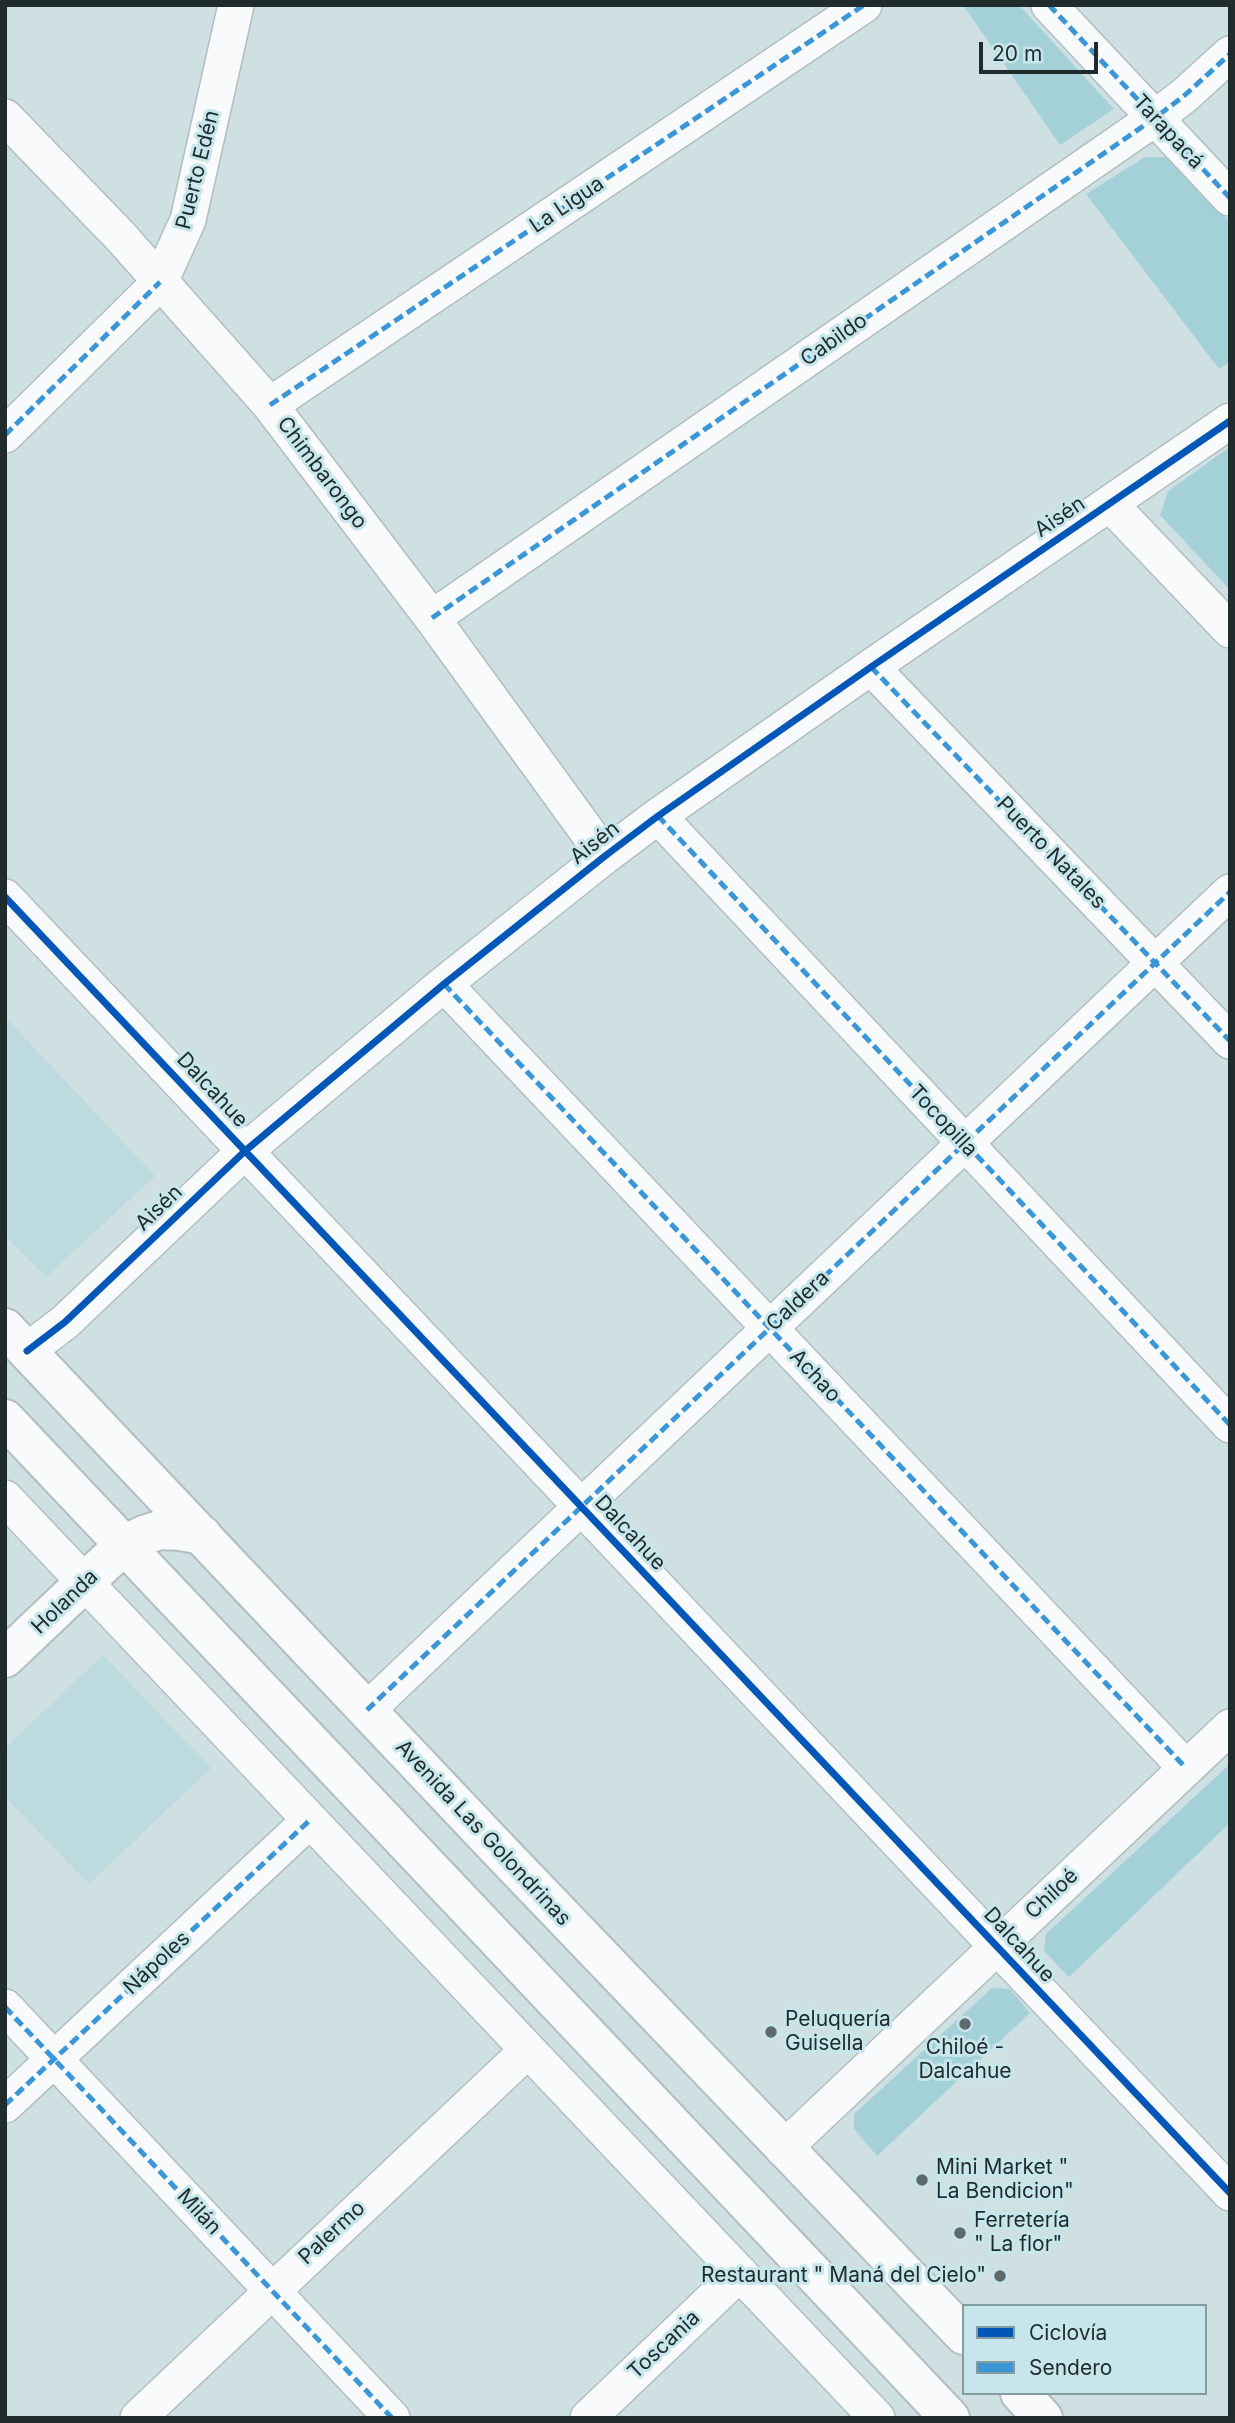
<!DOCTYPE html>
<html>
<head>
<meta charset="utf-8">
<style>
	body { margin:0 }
	#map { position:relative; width:1235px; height:2423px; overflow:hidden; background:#cfe0e3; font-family:Inter,sans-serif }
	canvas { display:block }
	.frame { position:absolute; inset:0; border:7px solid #1f2b2d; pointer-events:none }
	.legend { position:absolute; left:962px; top:2304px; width:245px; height:91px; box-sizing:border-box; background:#c7e6eb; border:2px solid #849b9f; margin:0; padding:9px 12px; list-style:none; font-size:21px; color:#1f2b2d }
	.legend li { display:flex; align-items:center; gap:14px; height:35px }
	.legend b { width:35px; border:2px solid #849b9f }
	.scale { position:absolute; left:979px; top:42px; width:119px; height:32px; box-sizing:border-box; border:4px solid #1f2b2d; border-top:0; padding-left:9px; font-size:21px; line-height:24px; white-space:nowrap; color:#1f2b2d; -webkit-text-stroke:5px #c7e6eb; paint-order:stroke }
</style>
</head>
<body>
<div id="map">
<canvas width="1235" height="2423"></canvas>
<div class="frame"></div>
<ul class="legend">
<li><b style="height:9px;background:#0057b8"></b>Ciclovía</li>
<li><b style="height:9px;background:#3a96d7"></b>Sendero</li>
</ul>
<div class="scale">20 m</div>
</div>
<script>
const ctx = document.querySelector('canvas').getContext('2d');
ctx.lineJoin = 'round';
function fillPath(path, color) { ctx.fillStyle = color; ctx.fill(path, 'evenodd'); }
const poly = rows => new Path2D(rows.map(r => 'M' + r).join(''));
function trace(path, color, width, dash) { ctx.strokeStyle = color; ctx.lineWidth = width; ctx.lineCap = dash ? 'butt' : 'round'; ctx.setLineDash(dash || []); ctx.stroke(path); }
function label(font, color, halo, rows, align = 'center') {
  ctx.font = font + ' Inter,sans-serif'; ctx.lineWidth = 6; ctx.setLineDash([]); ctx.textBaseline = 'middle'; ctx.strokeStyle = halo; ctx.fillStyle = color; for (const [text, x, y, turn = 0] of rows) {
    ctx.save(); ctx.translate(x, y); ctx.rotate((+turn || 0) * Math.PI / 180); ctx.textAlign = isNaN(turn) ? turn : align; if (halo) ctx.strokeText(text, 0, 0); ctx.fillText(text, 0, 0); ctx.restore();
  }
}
fillPath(poly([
	[5,1017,155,1176,46,1277,5,1236],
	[103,1655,211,1768,89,1884,5,1797,5,1748]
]), '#bddadf');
fillPath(poly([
	[963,5,1019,5,1114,109,1060,145],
	[1145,157,1170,157,1230,222,1230,362,1219,369,1086,194],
	[1230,447,1230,590,1160,515,1168,491],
	[1230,1764,1230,1823,1069,1977,1044,1951,1046,1934],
	[992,1988,1010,1989,1030,2013,877,2156,854,2129,854,2114]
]), '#a4d1d7');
const minor = poly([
	[1049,5,1230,198],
	[5,117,121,237,270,405,432,618,605,856],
	[270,405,864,5],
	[5,435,160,282,188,220,236,5],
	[1110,504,1230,630],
	[432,618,1155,118,1185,95,1230,54],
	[871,667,1230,1041],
	[658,816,1230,1425],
	[5,897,1230,2193],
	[444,984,1186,1768],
	[27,1351,65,1322,245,1151,444,984,605,856,658,816,871,667,1230,421],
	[5,1498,877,2418],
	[367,1710,1230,892],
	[5,2007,392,2418],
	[5,2105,310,1820],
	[783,2149,1230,1727],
	[138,2418,528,2050],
	[588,2418,740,2273]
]);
const tertiary = poly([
	[5,1658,124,1545]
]);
const primary = poly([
	[5,1328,501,1852,964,2335],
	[5,1419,950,2418],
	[124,1545,144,1535,160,1530,181,1531,202,1535],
	[1020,2393,1043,2418]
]);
trace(minor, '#b0bec0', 38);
trace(tertiary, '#b0bec0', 42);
trace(primary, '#b0bec0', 42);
trace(minor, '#f8fafb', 35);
trace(tertiary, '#f8fafb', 38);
trace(primary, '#f8fafb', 38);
trace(poly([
	[1049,5,1230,198],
	[270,405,864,5],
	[5,435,160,282],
	[432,618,1155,118,1185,95,1230,54],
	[871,667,1230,1041],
	[658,816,1230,1425],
	[444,984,1186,1768],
	[367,1710,1230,892],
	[5,2007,392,2418],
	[5,2105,310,1820]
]), '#3a96d7', 5, [10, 5]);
trace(poly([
	[5,897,1230,2193],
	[27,1351,65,1322,245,1151,444,984,605,856,658,816,871,667,1230,421]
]), '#0057b8', 7);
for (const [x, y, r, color] of [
	[965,2024,7,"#5d6a6d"],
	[771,2032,7,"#5d6a6d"],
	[922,2180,7,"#5d6a6d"],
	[960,2233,7,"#5d6a6d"],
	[1000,2276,7,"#5d6a6d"]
]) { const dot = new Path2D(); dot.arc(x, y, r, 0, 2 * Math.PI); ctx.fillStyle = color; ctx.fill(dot); trace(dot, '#c7e6eb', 2.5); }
label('21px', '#1f2b2d', '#c7e6eb', [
	["Tarapacá",1168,132,47],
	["Puerto Edén",198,170,-76],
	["La Ligua",567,205,-34],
	["Cabildo",834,340,-35],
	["Chimbarongo",322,473,53],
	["Aisén",1060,517,-34],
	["Aisén",595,843,-38],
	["Puerto Natales",1051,853,46],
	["Dalcahue",212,1090,47],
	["Tocopilla",943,1121,47],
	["Aisén",159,1208,-44],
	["Caldera",798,1301,-43],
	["Achao",815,1376,47],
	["Dalcahue",630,1533,47],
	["Holanda",65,1602,-44],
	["Avenida Las Golondrinas",483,1833,47],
	["Chiloé",1052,1894,-43],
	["Dalcahue",1019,1945,47],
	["Nápoles",157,1963,-43],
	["Milán",199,2212,47],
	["Palermo",332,2233,-43],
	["Toscania",664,2345,-43]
]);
label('21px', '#1f2b2d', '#c7e6eb', [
	["Peluquería",785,2020],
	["Guisella",785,2044],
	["Chiloé -",965,2048,"center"],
	["Dalcahue",965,2072,"center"],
	["Mini Market \"",936,2168],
	["La Bendicion\"",936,2192],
	["Ferretería",974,2221],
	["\" La flor\"",974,2245],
	["Restaurant \" Maná del Cielo\"",986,2276,"right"]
], 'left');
</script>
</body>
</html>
